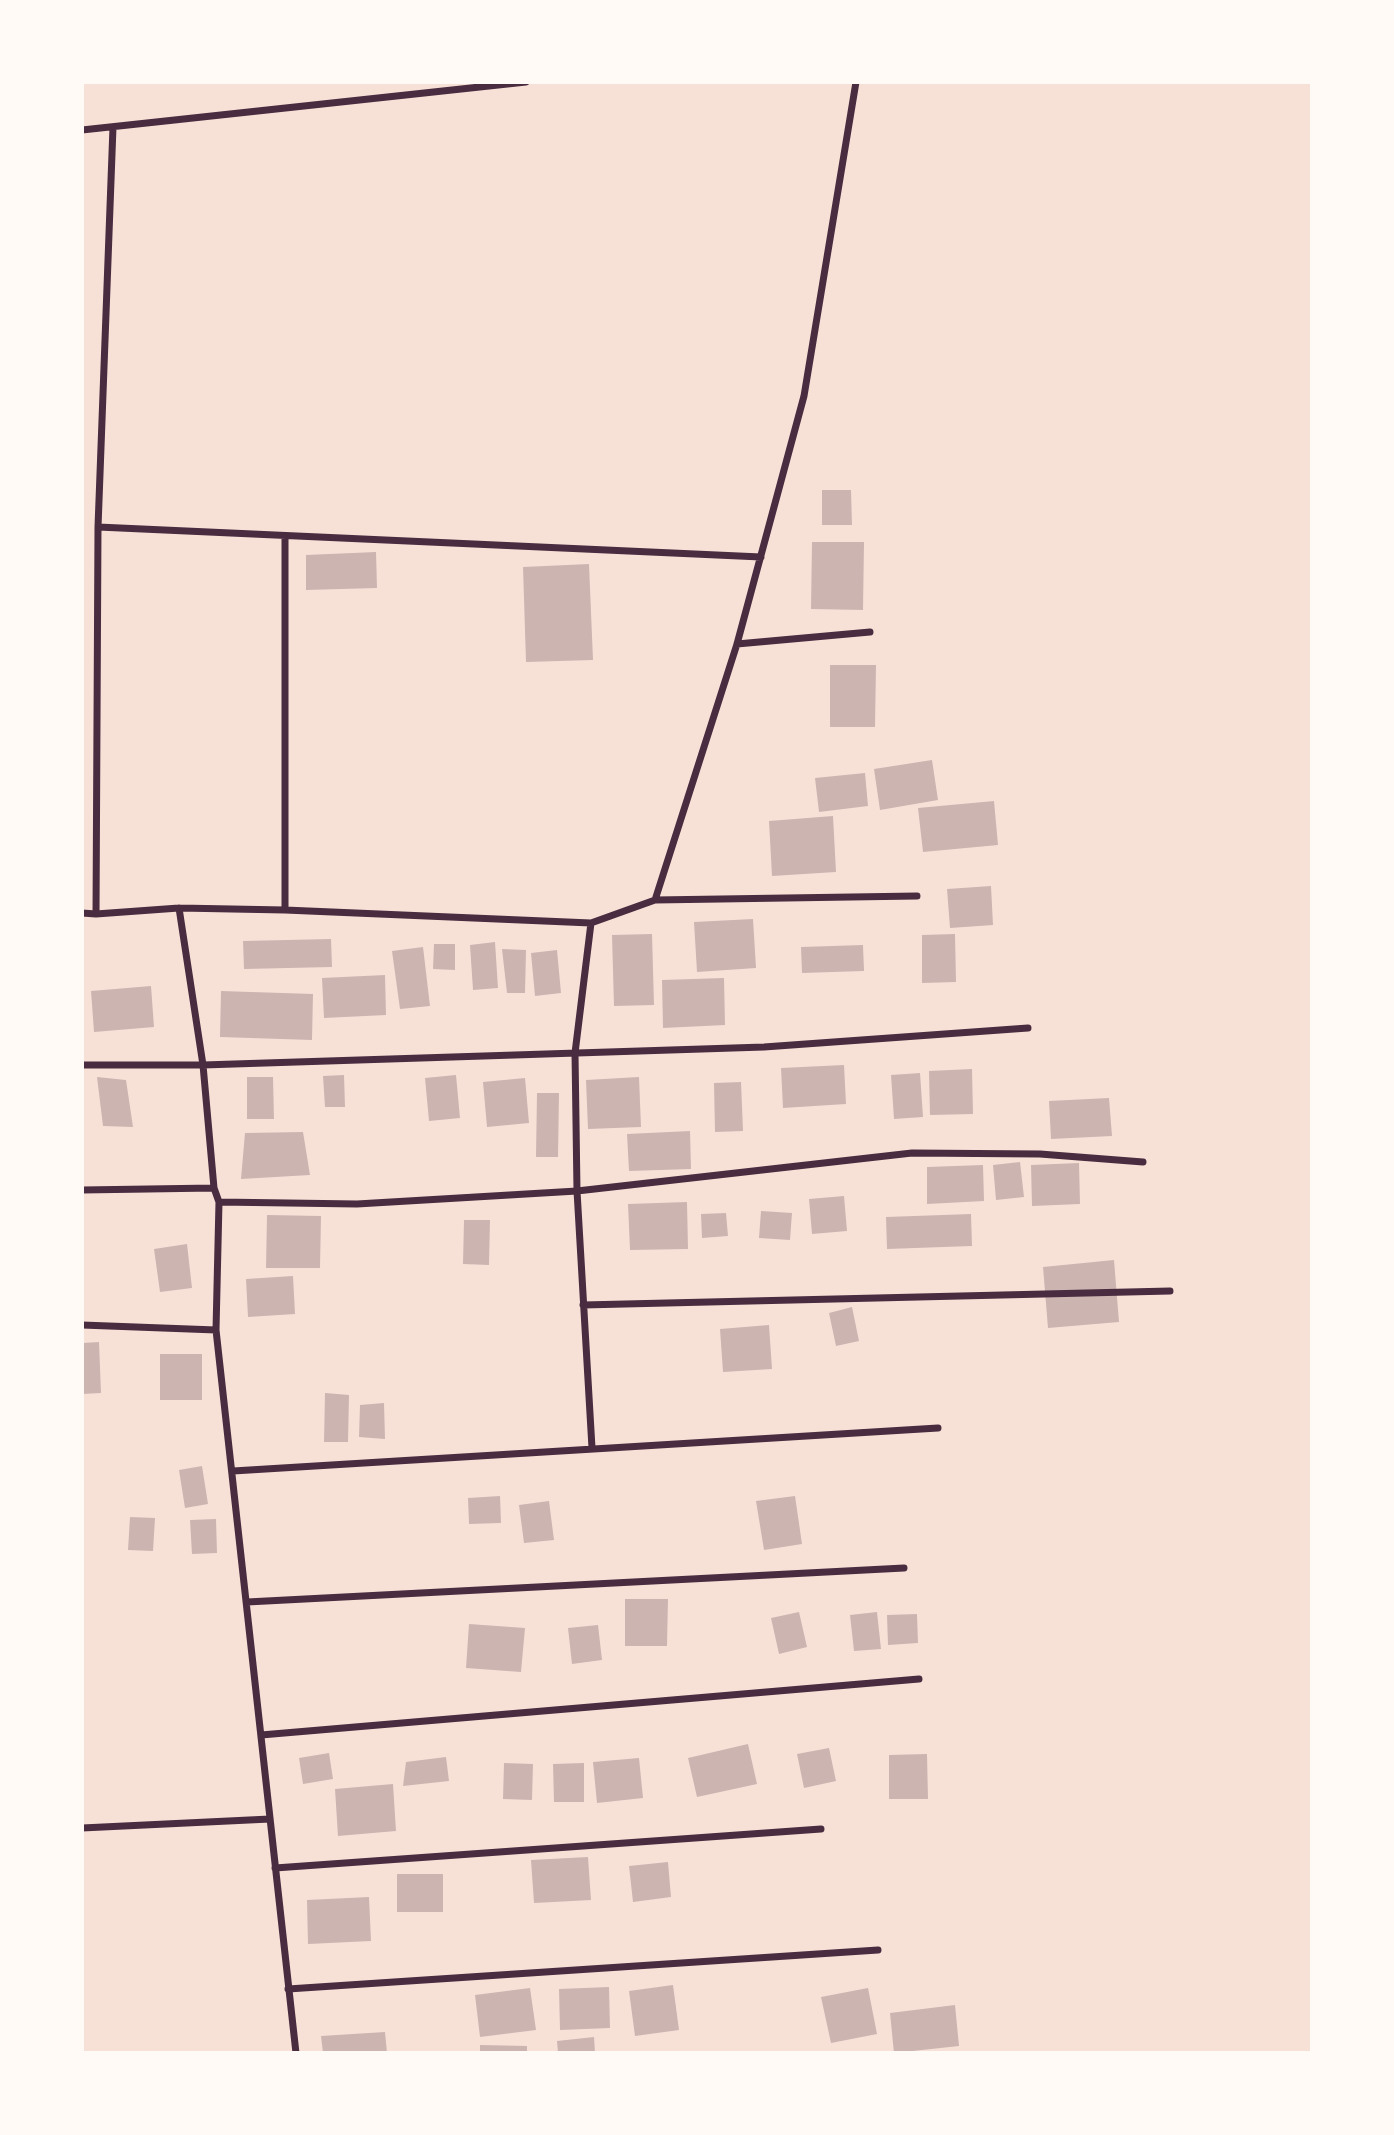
<!DOCTYPE html>
<html>
<head>
<meta charset="utf-8">
<style>
	body { margin:0 }
	#map { position:relative; width:1394px; height:2135px; overflow:hidden; background:#f7e1d7; font-family:Spectral,serif }
	canvas { display:block }
	.frame { position:absolute; inset:0; border:84px solid #fffaf5; pointer-events:none }
</style>
</head>
<body>
<div id="map">
<canvas width="1394" height="2135"></canvas>
<div class="frame"></div>
</div>
<script>
const ctx = document.querySelector('canvas').getContext('2d');
ctx.lineJoin = 'round';
function fillPath(path, color) { ctx.fillStyle = color; ctx.fill(path, 'evenodd'); }
const poly = rows => new Path2D(rows.map(r => 'M' + r).join(''));
function trace(path, color, width, dash) { ctx.strokeStyle = color; ctx.lineWidth = width; ctx.lineCap = dash ? 'butt' : 'round'; ctx.setLineDash(dash || []); ctx.stroke(path); }
fillPath(poly([
	[822,490,851,490,852,525,822,525],
	[812,542,864,542,863,610,811,609],
	[376,552,377,588,306,590,306,555],
	[589,564,593,660,526,662,523,567],
	[830,665,876,665,875,727,830,727],
	[932,760,938,800,880,810,874,769],
	[865,773,868,806,819,812,815,778],
	[994,801,998,845,923,852,918,808],
	[833,816,836,872,772,876,769,821],
	[991,886,993,925,950,928,947,889],
	[753,919,756,968,697,972,694,922],
	[652,934,654,1005,614,1006,612,935],
	[955,934,956,982,922,983,922,935],
	[331,939,332,967,244,969,243,941],
	[495,942,498,988,473,990,470,945],
	[434,944,455,944,455,970,433,969],
	[863,945,864,971,802,973,801,947],
	[423,947,430,1006,400,1009,392,951],
	[502,949,526,950,525,993,507,993],
	[557,950,561,993,535,996,531,953],
	[385,975,386,1015,324,1018,322,978],
	[724,978,725,1025,663,1028,662,980],
	[151,986,154,1027,94,1032,91,991],
	[221,991,313,994,312,1040,220,1037],
	[844,1065,846,1104,783,1108,781,1068],
	[972,1069,973,1114,930,1115,929,1071],
	[920,1073,923,1117,894,1119,891,1075],
	[344,1075,345,1107,325,1107,323,1076],
	[456,1075,460,1118,429,1121,425,1078],
	[97,1077,126,1080,133,1127,103,1126],
	[247,1077,273,1077,274,1119,247,1119],
	[639,1077,641,1127,588,1129,586,1080],
	[525,1078,529,1123,487,1127,483,1082],
	[741,1082,743,1131,715,1132,714,1083],
	[537,1093,559,1093,558,1157,536,1157],
	[1109,1098,1112,1136,1051,1139,1049,1101],
	[690,1131,691,1169,629,1171,627,1134],
	[303,1132,310,1175,241,1179,245,1133],
	[1020,1162,1024,1197,996,1200,993,1165],
	[1079,1163,1080,1204,1032,1206,1031,1165],
	[983,1165,984,1201,927,1204,927,1167],
	[844,1196,847,1231,812,1234,809,1199],
	[687,1202,688,1249,630,1250,628,1204],
	[761,1211,792,1213,790,1240,759,1238],
	[726,1213,728,1236,702,1238,701,1214],
	[971,1214,972,1246,887,1249,886,1217],
	[267,1215,321,1216,320,1268,266,1268],
	[464,1220,490,1220,489,1265,463,1264],
	[187,1244,192,1288,160,1292,154,1249],
	[1114,1260,1119,1322,1048,1328,1043,1267],
	[293,1276,295,1314,248,1317,246,1279],
	[852,1307,859,1341,836,1346,829,1313],
	[769,1325,772,1369,723,1372,720,1329],
	[99,1342,101,1393,82,1394,82,1343],
	[160,1354,202,1354,202,1400,160,1400],
	[325,1393,349,1395,348,1442,324,1442],
	[384,1403,385,1439,359,1437,360,1405],
	[202,1466,208,1504,185,1508,179,1470],
	[500,1496,501,1523,469,1524,468,1498],
	[795,1496,802,1544,764,1550,756,1501],
	[549,1501,554,1540,524,1543,519,1505],
	[130,1517,155,1518,153,1551,128,1550],
	[216,1519,217,1553,192,1554,190,1520],
	[625,1599,668,1599,667,1646,625,1646],
	[799,1612,807,1647,779,1654,771,1618],
	[877,1612,881,1649,854,1651,850,1615],
	[917,1614,918,1643,888,1645,887,1615],
	[469,1624,525,1628,521,1672,466,1668],
	[598,1625,602,1660,572,1664,568,1628],
	[748,1744,757,1784,697,1797,688,1758],
	[829,1748,836,1781,804,1788,797,1754],
	[329,1753,333,1779,303,1784,299,1758],
	[927,1754,928,1799,889,1799,889,1755],
	[446,1757,449,1781,403,1786,406,1762],
	[639,1758,643,1798,597,1803,593,1762],
	[504,1763,533,1764,532,1800,503,1799],
	[584,1763,584,1802,554,1802,553,1764],
	[393,1784,396,1831,338,1836,335,1789],
	[588,1857,591,1900,534,1903,531,1860],
	[668,1862,671,1897,633,1902,629,1866],
	[397,1874,443,1874,443,1912,397,1912],
	[369,1897,371,1941,308,1944,307,1900],
	[673,1985,679,2030,635,2036,629,1991],
	[609,1987,610,2028,560,2030,559,1989],
	[530,1988,536,2030,480,2037,475,1995],
	[868,1988,877,2034,831,2043,821,1997],
	[955,2005,959,2046,894,2053,890,2013],
	[385,2032,387,2053,323,2053,321,2036],
	[594,2037,595,2053,558,2053,557,2041],
	[480,2045,527,2046,527,2053,480,2053]
]), '#ccb4b1');
trace(poly([
	[82,130,526,82],
	[98,527,761,557],
	[285,536,285,910],
	[737,644,870,632],
	[655,900,917,896],
	[179,908,203,1065,214,1188,219,1202,216,1330,296,2053],
	[82,913,96,914,179,908,285,910,591,923,655,900,737,644,804,396,856,82],
	[96,914,98,527,113,127],
	[591,923,575,1053,577,1191,592,1448],
	[82,1065,203,1065,764,1047,1028,1028],
	[82,1190,214,1188],
	[219,1202,357,1204,577,1191,912,1153,1040,1154,1143,1162],
	[583,1305,1170,1291],
	[82,1325,216,1330],
	[233,1471,938,1428],
	[247,1602,904,1568],
	[261,1735,919,1679],
	[82,1828,270,1819],
	[275,1868,821,1829],
	[288,1989,878,1950]
]), '#4a2c40', 7);
</script>
</body>
</html>
